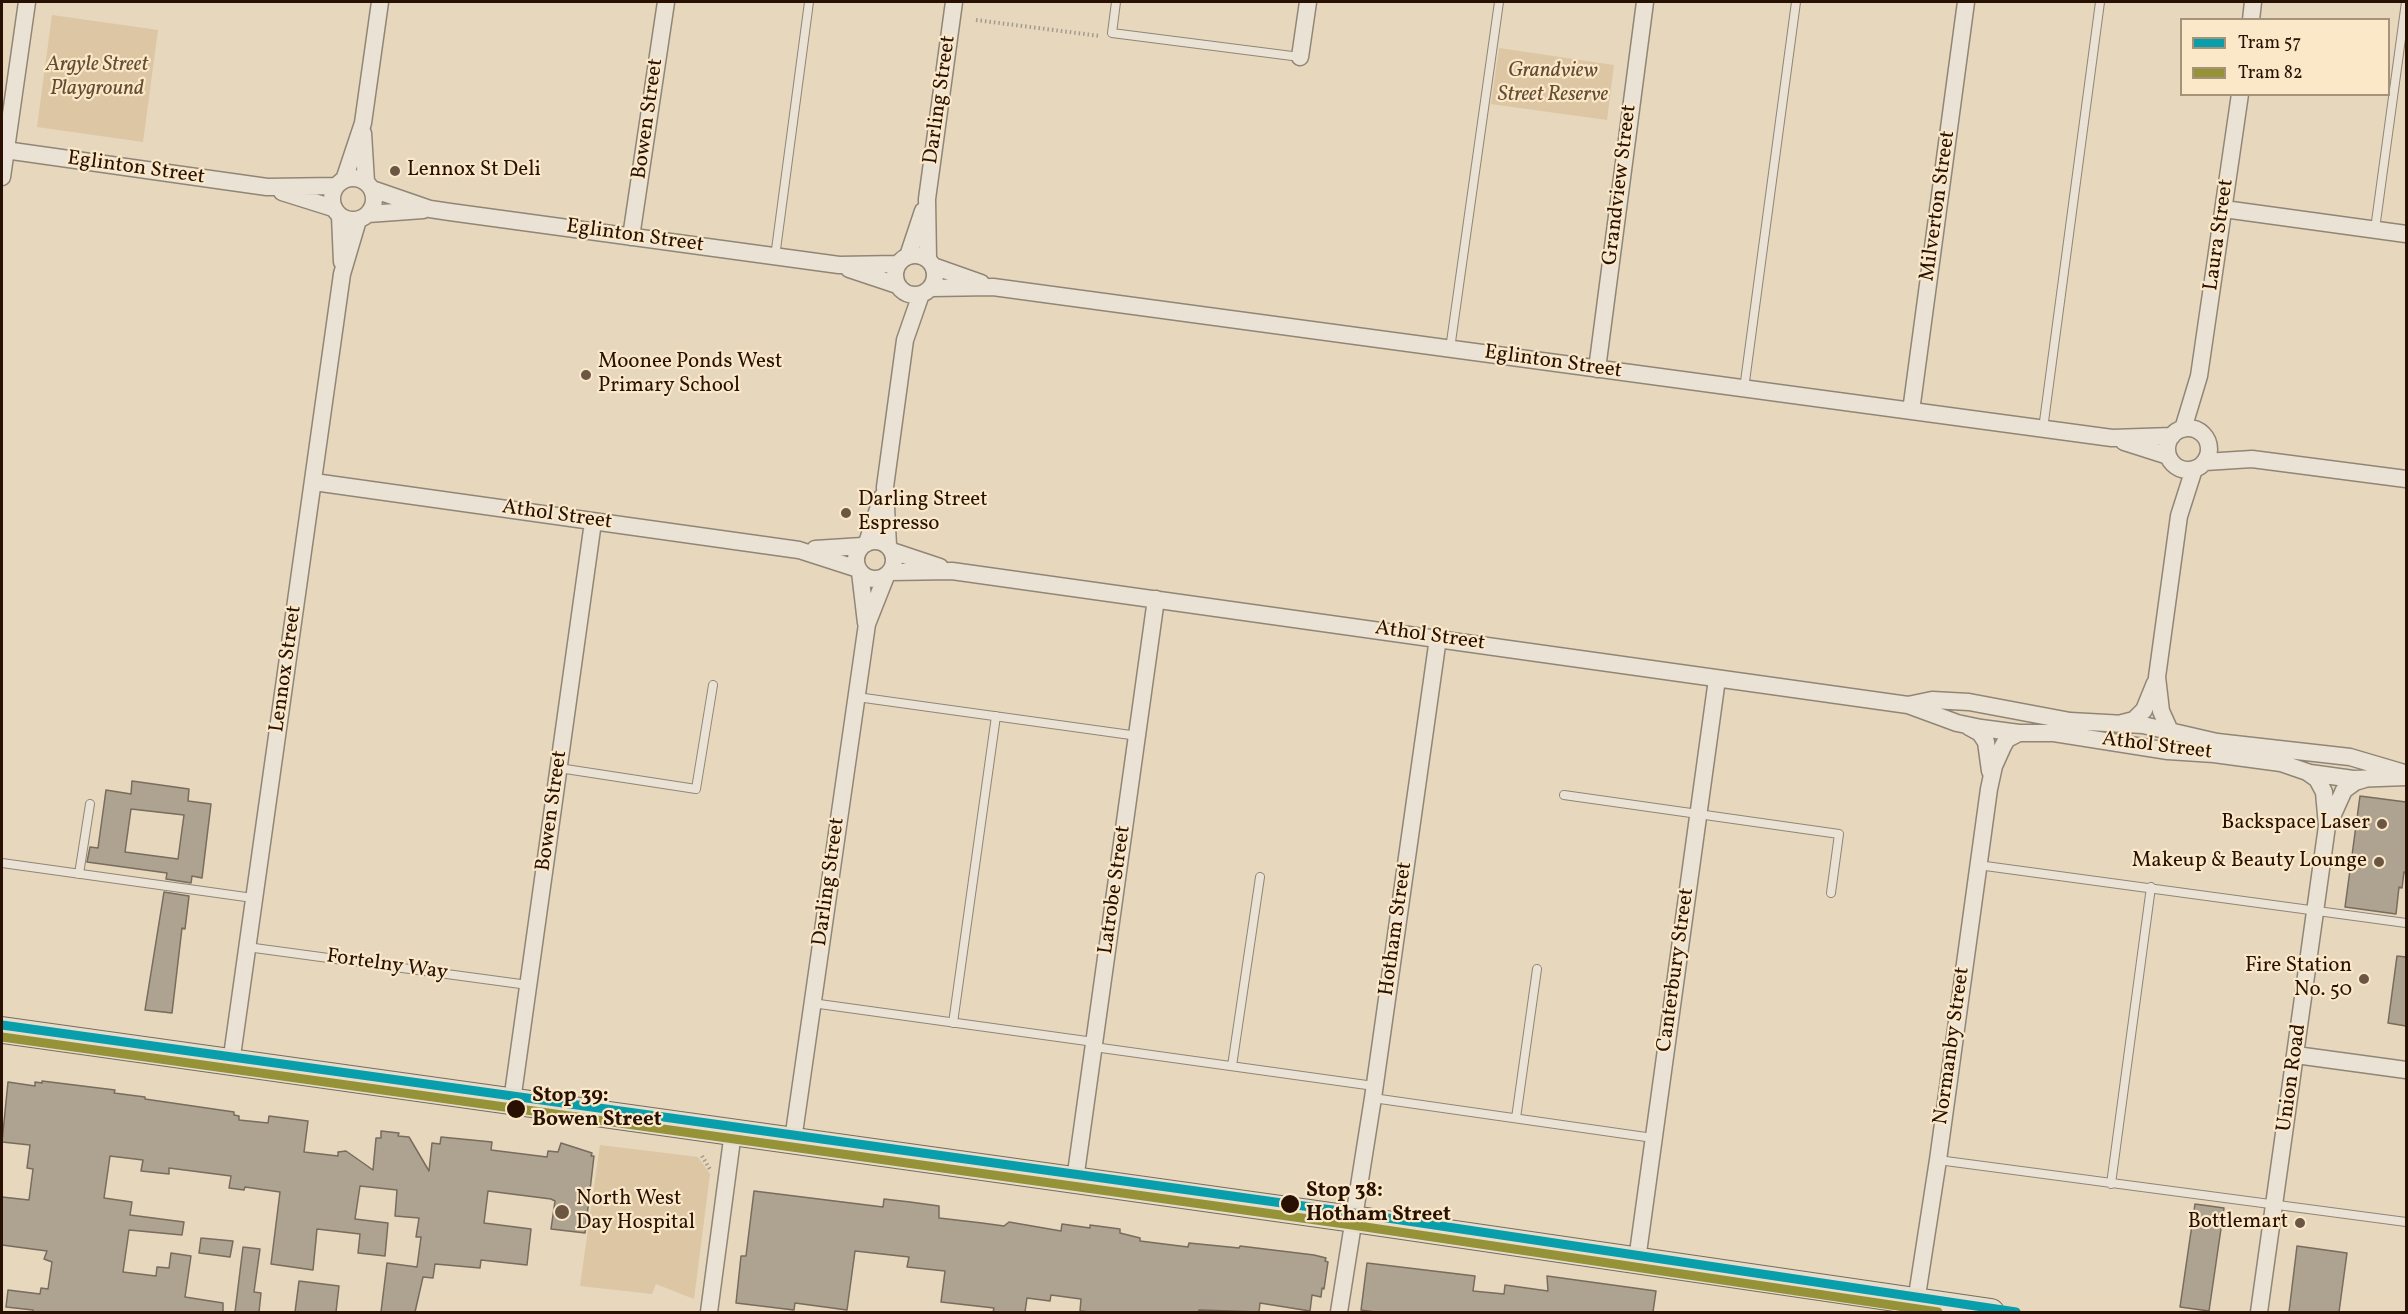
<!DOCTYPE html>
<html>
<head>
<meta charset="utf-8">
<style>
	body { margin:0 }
	#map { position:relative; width:2408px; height:1314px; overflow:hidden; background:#e6d7bd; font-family:Vollkorn,serif }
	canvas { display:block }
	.frame { position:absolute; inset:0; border:3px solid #281102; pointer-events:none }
	.legend { position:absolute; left:2180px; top:18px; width:210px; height:78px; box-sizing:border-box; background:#fae8c9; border:2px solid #a69279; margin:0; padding:8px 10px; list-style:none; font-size:18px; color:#281102 }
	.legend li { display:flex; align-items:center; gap:12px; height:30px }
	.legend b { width:30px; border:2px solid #a69279 }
</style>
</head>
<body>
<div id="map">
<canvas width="2408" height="1314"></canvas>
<div class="frame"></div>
<ul class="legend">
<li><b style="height:8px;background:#089eab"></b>Tram 57</li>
<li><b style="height:8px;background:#969238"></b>Tram 82</li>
</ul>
</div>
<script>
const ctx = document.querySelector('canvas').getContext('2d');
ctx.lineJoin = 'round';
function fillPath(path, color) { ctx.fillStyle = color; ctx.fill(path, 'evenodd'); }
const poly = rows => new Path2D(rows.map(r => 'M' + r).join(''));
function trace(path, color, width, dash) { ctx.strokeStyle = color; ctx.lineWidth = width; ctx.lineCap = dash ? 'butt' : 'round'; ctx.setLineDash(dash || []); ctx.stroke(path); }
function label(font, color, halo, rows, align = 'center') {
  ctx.font = font + ' Vollkorn,serif'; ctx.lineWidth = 4.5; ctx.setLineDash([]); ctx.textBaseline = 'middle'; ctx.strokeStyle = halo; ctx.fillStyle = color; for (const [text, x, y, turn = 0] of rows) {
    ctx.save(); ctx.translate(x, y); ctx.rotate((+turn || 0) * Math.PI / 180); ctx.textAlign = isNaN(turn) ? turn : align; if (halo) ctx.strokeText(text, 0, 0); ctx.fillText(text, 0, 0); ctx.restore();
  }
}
fillPath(poly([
	[52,15,158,30,143,142,37,127],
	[1499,48,1614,65,1607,120,1491,104],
	[600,1145,698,1157,710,1174,694,1299,656,1284,652,1294,580,1286]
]), '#dcc6a4');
const building = poly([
	[132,781,189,789,188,801,211,804,202,878,192,876,191,883,166,879,167,873,87,862,90,847,98,848,106,790,131,794,132,781],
	[131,809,184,815,178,859,125,852,131,809],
	[2360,796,2406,802,2406,873,2404,872,2402,888,2399,887,2396,914,2345,907,2360,796],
	[164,892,189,896,185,929,182,928,172,1013,145,1010,164,892],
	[2397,956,2406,957,2406,1026,2388,1023,2397,956],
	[42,1081,115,1090,114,1093,145,1097,145,1099,234,1112,234,1115,239,1116,239,1120,268,1123,269,1116,308,1121,304,1152,338,1156,338,1152,346,1151,373,1170,376,1138,381,1138,381,1131,399,1133,398,1136,409,1137,429,1171,432,1143,440,1144,441,1137,492,1142,491,1150,547,1157,548,1151,558,1152,561,1143,592,1153,591,1156,594,1156,585,1233,551,1229,555,1201,551,1199,488,1191,484,1223,531,1229,527,1265,481,1260,480,1268,435,1264,433,1278,423,1277,415,1312,381,1312,387,1263,417,1267,421,1237,416,1237,419,1218,395,1216,397,1190,360,1186,355,1219,388,1223,385,1256,358,1253,360,1234,317,1229,313,1270,271,1264,280,1192,245,1187,244,1190,229,1188,231,1176,169,1168,169,1174,141,1171,143,1160,110,1156,104,1198,132,1202,130,1215,184,1222,182,1235,129,1230,123,1272,156,1276,157,1267,169,1268,171,1253,191,1256,185,1297,223,1303,223,1312,33,1312,33,1310,6,1307,8,1290,40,1294,41,1288,48,1289,52,1262,44,1259,47,1251,2,1245,2,1197,29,1200,33,1169,27,1168,30,1145,2,1142,8,1082,35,1086,35,1082,42,1083,42,1081],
	[754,1191,883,1207,884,1199,910,1202,939,1206,939,1218,982,1223,1004,1226,1009,1222,1061,1231,1062,1224,1090,1228,1090,1225,1120,1229,1120,1233,1140,1238,1140,1241,1188,1247,1189,1243,1239,1248,1240,1246,1314,1255,1326,1258,1325,1261,1328,1262,1324,1289,1322,1288,1321,1297,1312,1295,1310,1311,1260,1303,1259,1312,1199,1310,1198,1312,1090,1312,1080,1311,1081,1299,1051,1295,1050,1301,1027,1298,1025,1312,993,1312,994,1308,941,1302,945,1271,907,1267,909,1257,855,1251,847,1310,795,1303,794,1310,736,1303,741,1256,746,1256,754,1191],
	[2195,1204,2224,1208,2209,1311,2180,1307,2195,1204],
	[201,1238,233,1241,230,1257,199,1253,201,1238],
	[2297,1246,2347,1253,2339,1312,2289,1312,2297,1246],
	[243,1247,260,1249,254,1292,261,1293,259,1312,235,1312,243,1247],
	[1367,1263,1475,1276,1473,1291,1504,1294,1505,1285,1548,1291,1547,1276,1656,1291,1653,1312,1375,1312,1361,1310,1367,1263],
	[299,1281,339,1286,336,1312,295,1312,299,1281]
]);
fillPath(building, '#aea391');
trace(building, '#776c5d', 1.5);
const lane = poly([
	[1116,2,1112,33,1300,57],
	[2375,229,2406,2],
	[775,257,809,2],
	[1450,349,1499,2],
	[1744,389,1796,2],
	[2043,429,2100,2],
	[857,697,1138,736],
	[559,768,696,789,713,685],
	[1564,795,1839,834,1831,893],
	[2,863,253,898],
	[1978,865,2406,923],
	[79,874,90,804],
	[247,947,528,985],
	[812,1003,1094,1042],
	[953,1023,996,716],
	[1094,1047,1374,1086],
	[1232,1066,1260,877],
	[1373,1098,1653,1138],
	[1516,1118,1537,969],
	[1938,1160,2406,1222],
	[2111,1184,2151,887]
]);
const street = poly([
	[2251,20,2253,2],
	[1300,57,1308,2],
	[363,133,366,182],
	[5,150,267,187,336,186],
	[2,177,27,2],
	'332 199a21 21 0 1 1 42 0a21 21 0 1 1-42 0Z',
	[344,180,363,123,380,2],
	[372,189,430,209,450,212,839,265,898,264],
	[282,192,333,208],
	[2224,209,2406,234],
	[368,214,423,210],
	[340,216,342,262],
	[631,237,666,2],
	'895 275a20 20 0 1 1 40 0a20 20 0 1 1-40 0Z',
	[908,256,923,211],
	[928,259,927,199,954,2],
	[933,266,981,283],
	[849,269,897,285],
	[931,288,993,287,2112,438,2172,436],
	[1597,369,1645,2],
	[1911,411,1966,2],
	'2167 449a21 21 0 1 1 42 0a21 21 0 1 1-42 0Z',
	[2183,429,2199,376,2240,94],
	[2124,442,2168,456],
	[2205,462,2252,459,2406,479],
	[314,482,799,550,858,569],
	'856 560a19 19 0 1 1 38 0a19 19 0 1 1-38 0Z',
	[867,543,882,497],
	[888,546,885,487,905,340,921,294],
	[815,549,862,546],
	[892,551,940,567],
	[860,572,866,623],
	[890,572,952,571,1908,705,1957,723,1981,728,2019,733,2054,733,2168,751,2214,754,2281,763,2310,773,2353,779,2406,777],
	[1908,705,1932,700,1969,702,2070,721,2143,725,2217,742,2350,757,2401,772],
	[2122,723,2134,720,2144,710,2155,683],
	[1969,727,1980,733,1986,742,1990,771],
	[2170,731,2161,711,2157,677,2179,516,2194,469],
	[2330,821,2344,790,2355,782,2365,779],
	[2296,1055,2406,1070],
	[231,1063,342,274,358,220],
	[512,1101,593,522],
	[793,1140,867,624,886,576],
	[1075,1180,1156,599],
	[1637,1260,1717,679],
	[1916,1302,1938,1160,1989,789,1994,766,2003,746,2007,739,2019,733],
	[709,1312,733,1132],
	[1339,1312,1373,1098,1438,638],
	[2259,1312,2327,826,2324,792,2317,779,2307,772]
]);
const primary = poly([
	[2,1030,1353,1219,1991,1312]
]);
trace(lane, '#918676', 10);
trace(street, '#918676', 19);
trace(primary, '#776c5d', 28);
trace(poly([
	[976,20,1100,36],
	[702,1156,711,1171]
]), '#a39b90', 4, [1.5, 3]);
trace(lane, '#e9e2d5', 8);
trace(street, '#e9e2d5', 16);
trace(primary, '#e6ddcd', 26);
trace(poly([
	[2,1025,1354,1213,2016,1312]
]), '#089eab', 9);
trace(poly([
	[2,1037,1352,1225,1938,1312]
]), '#969238', 9);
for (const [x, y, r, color] of [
	[395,171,6,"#6a5643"],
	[586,375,6,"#6a5643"],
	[846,513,6,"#6a5643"],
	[2382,824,6,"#6a5643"],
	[2379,862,6,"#6a5643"],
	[2364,979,6,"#6a5643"],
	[516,1109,10,"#281102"],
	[1290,1204,10,"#281102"],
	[562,1212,8,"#6a5643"],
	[2300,1223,6,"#6a5643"]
]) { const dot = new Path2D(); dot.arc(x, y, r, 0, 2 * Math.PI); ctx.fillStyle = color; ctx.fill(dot); trace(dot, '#fae8c9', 2); }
label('italic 21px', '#644c33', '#fae8c9', [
	["Argyle Street",97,66],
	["Playground",97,90],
	["Grandview",1553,72],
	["Street Reserve",1553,96]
]);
label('21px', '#281102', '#fae8c9', [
	["Darling Street",941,100,-82],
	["Bowen Street",649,119,-82],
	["Eglinton Street",136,169,8],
	["Grandview Street",1621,185,-83],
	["Milverton Street",1939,206,-82],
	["Laura Street",2220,235,-82],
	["Eglinton Street",635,237,8],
	["Eglinton Street",1553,363,8],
	["Athol Street",557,516,8],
	["Athol Street",1430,637,8],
	["Lennox Street",287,669,-82],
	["Athol Street",2157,747,7],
	["Bowen Street",553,811,-82],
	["Darling Street",830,882,-82],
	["Latrobe Street",1116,890,-82],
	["Hotham Street",1397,929,-82],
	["Fortelny Way",387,966,8],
	["Canterbury Street",1677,970,-82],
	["Normanby Street",1953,1046,-82],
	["Union Road",2293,1078,-82]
]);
label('21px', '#281102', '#fae8c9', [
	["Lennox St Deli",407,171],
	["Moonee Ponds West",598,363],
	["Primary School",598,387],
	["Darling Street",858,501],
	["Espresso",858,525],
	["Backspace Laser",2370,824,"right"],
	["Makeup & Beauty Lounge",2367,862,"right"],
	["Fire Station",2352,967,"right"],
	["No. 50",2352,991,"right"],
	["North West",576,1200],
	["Day Hospital",576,1224],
	["Bottlemart",2288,1223,"right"]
], 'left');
label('bold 21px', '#281102', '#fae8c9', [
	["Stop 39:",532,1097],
	["Bowen Street",532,1121],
	["Stop 38:",1306,1192],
	["Hotham Street",1306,1216]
], 'left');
</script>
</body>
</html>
